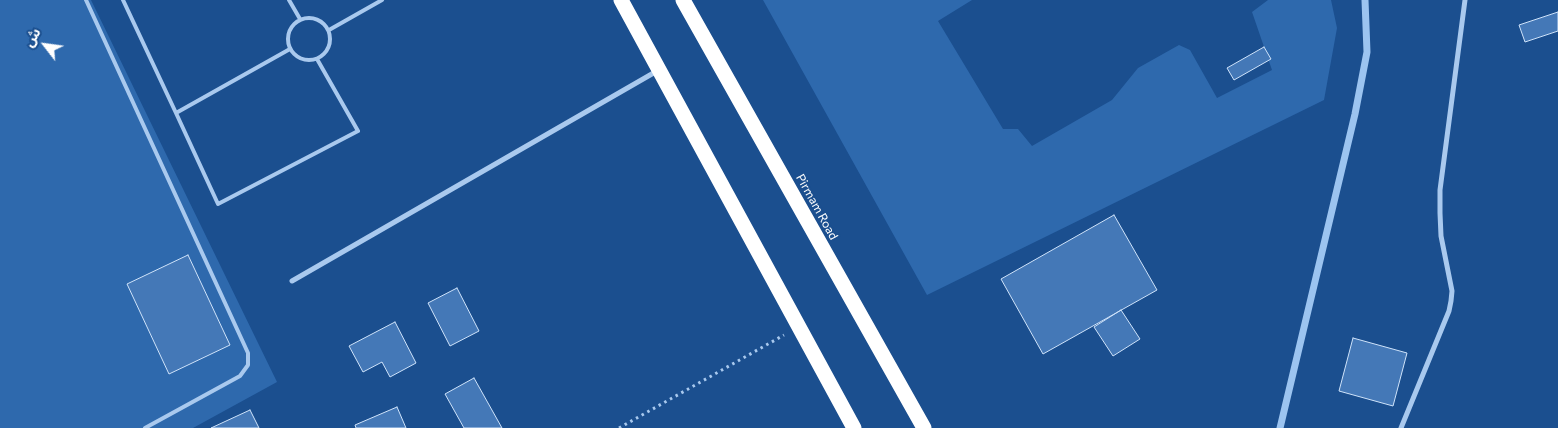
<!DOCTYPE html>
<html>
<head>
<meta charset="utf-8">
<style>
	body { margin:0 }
	#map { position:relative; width:1558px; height:428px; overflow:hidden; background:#1b4f8f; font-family:Commissioner,"Noto Sans Arabic",sans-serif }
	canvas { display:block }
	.north { position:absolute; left:20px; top:20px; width:50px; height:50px; -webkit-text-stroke:4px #1b4f8f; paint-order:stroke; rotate:300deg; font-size:14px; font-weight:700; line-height:20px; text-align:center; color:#fff }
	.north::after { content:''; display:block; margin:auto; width:18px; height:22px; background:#fff; clip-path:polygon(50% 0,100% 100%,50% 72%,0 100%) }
</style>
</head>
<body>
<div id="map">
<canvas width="1558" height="428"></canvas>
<div class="north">ش</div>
</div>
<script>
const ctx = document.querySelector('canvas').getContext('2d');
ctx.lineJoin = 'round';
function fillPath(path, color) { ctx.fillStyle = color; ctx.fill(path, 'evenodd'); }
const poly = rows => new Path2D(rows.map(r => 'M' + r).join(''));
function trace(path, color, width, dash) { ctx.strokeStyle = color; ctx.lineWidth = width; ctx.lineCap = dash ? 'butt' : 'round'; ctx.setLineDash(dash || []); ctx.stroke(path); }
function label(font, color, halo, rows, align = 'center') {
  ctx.font = font + ' Commissioner,sans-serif'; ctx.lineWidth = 4; ctx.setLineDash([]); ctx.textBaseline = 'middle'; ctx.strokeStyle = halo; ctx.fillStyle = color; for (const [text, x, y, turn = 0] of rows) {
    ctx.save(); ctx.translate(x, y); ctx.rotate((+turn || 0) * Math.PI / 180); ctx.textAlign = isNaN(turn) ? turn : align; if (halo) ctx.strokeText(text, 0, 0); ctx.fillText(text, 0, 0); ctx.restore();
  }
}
fillPath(poly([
	[0,0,91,0,277,382,193,428,0,428],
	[763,0,972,0,938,21,1003,129,1018,129,1032,146,1112,100,1138,68,1179,45,1190,50,1217,98,1272,70,1252,12,1268,0,1331,0,1337,28,1324,100,927,295]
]), '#2e69ad');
trace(poly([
	[1280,428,1355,114,1367,52,1365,0]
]), '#9cc4f0', 7);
const building = poly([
	[1558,12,1558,31,1525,42,1519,25,1558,12],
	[1264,47,1271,59,1234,80,1227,68,1264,47],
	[1114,215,1157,290,1043,354,1001,279,1114,215],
	[188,255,230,345,169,374,127,284,188,255],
	[457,288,479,331,450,346,428,303,457,288],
	[1121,310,1140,339,1113,356,1094,327,1121,310],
	[395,322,416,363,390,377,382,362,363,372,349,346,395,322],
	[1353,338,1407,353,1393,406,1339,391,1353,338],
	[474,378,502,428,464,428,445,394,474,378],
	[397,407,406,428,356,428,355,425,397,407],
	[250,410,259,428,211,428,250,410]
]);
fillPath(building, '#4478b7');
trace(building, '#cfe3fa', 1);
trace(poly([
	[619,428,784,335]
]), '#a9c9ee', 3, [2.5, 4]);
trace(poly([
	[86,0,248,353,248,365,240,376,145,428],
	[123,0,176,113,290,49],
	[289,0,300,19],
	'288 39a21 21 0 1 1 42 0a21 21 0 1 1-42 0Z',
	[329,30,382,0],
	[176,113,218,204,358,131,317,59]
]), '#a9c9ee', 4);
trace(poly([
	[292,281,657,71],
	[1401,428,1449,311,1451,301,1452,291,1441,236,1440,213,1440,190,1465,0]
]), '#a9c9ee', 5);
trace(poly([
	[621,0,854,428],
	[683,0,924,428]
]), '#fff', 15);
label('12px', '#fff', '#1b4f8f', [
	["Pirmam Road",817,207,61]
]);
</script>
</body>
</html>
